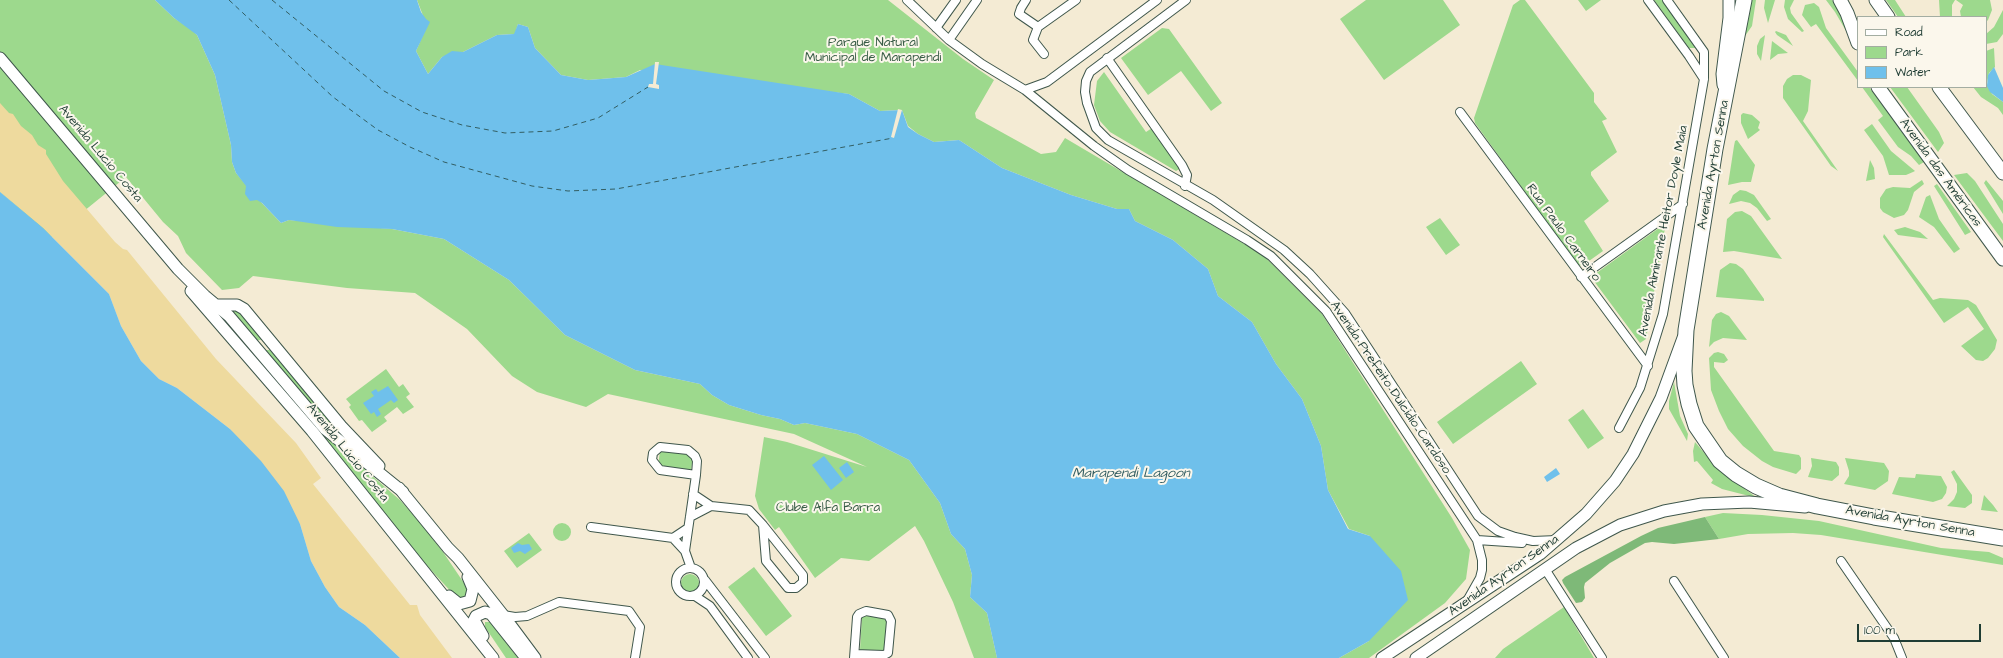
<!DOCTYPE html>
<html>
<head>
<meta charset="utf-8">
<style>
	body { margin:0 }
	#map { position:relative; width:2003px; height:658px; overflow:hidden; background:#f4ebd4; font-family:"Architects Daughter",sans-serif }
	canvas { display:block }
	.legend { position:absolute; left:1857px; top:16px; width:130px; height:72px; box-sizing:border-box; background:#fbf7ec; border:1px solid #a3ada2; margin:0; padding:5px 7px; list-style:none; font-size:12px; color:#1f3d34 }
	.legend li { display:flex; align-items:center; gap:8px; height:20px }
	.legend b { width:20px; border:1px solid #a3ada2 }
	.scale { position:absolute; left:1857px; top:624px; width:124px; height:18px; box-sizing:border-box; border:2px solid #1f3d34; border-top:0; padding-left:5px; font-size:12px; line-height:14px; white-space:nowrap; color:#1f3d34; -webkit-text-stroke:3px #fbf7ec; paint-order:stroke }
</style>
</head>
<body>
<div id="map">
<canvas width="2003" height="658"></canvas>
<ul class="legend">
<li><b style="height:5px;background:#fff"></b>Road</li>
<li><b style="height:11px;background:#9dd98d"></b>Park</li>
<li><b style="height:11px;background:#6fc0eb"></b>Water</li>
</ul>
<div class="scale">100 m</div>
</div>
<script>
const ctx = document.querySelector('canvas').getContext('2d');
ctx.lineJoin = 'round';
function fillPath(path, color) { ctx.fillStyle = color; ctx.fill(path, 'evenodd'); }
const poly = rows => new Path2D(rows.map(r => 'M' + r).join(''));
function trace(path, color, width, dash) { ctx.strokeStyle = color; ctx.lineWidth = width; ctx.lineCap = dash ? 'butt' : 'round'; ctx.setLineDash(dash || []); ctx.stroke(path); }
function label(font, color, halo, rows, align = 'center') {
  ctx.font = font + ' "Architects Daughter",sans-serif'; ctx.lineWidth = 4; ctx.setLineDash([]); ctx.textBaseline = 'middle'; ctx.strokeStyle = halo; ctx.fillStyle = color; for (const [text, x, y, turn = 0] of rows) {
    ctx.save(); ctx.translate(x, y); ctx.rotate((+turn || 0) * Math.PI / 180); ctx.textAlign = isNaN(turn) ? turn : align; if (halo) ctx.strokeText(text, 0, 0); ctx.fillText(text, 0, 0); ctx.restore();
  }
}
fillPath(poly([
	[0,0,155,0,174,18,191,29,197,35,215,75,231,145,232,162,236,173,258,199,281,223,289,220,392,229,444,239,509,280,565,335,635,370,700,384,712,395,729,405,761,415,780,419,794,425,805,423,857,434,909,460,940,503,951,534,965,549,972,575,970,597,987,613,997,658,974,658,953,602,924,541,915,526,869,561,841,558,815,578,779,527,775,530,759,509,755,496,764,437,787,442,867,467,794,434,608,394,586,407,537,392,512,376,467,329,415,293,347,288,253,276,239,288,222,290,186,253,178,236,163,222,126,177,52,237,0,192],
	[417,0,888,0,963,59,994,80,975,113,976,118,1041,154,1056,152,1065,138,1263,255,1322,314,1452,518,1470,550,1466,579,1445,603,1369,658,1339,658,1369,641,1370,536,1349,529,1328,490,1321,446,1302,399,1276,364,1252,322,1218,296,1208,269,1173,240,1135,221,1129,209,1117,209,1071,195,1002,168,959,140,934,142,918,134,908,126,902,110,880,111,849,94,640,70,626,77,588,80,561,75,535,48,528,27,518,24,515,34,497,35,463,52,442,57,428,74,416,51,427,26],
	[1366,0,1443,0,1460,25,1384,80,1340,19],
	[1520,0,1525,0,1594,93,1594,102,1607,119,1602,121,1617,152,1591,172,1591,175,1609,201,1584,221,1603,251,1582,266,1577,264,1475,123,1474,118,1513,5],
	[1578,0,1601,0,1586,11],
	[1654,0,1663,0,1695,44,1695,48,1689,48],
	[1751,0,1756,0,1752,26,1745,36],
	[1765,0,1775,0,1768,23,1764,8],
	[1785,0,1794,0,1790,8,1791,13,1804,31,1802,32,1788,19,1784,7],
	[1826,0,1832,0,1837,6,1849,36,1835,12],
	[1886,0,1895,0,1906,17,1898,17],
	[1939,0,1955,0,1952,5,1952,17,1940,17],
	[1956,0,1990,0,1992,10,1988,20,1986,22,1986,17,1961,17,1960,11,1963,5],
	[1814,3,1819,7,1826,28,1858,72,1858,81,1816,24,1811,27,1802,15,1805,5],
	[2003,10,2003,34,1997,42,1986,44,1986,34,1994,27],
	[1162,28,1169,29,1222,103,1211,111,1181,71,1148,95,1121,58],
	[1776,31,1786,35,1793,46,1777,35,1775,32],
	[1765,35,1761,61,1757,54,1757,46,1760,39],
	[1772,41,1788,53,1778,54,1770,60],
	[1994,48,1995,67,1989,73,1987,83,1992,94,2003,102,2003,115,1998,108,1981,97,1973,87,1986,87,1986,51],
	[1104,72,1146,132,1152,128,1181,168,1176,171,1110,132,1100,121,1094,105,1097,81],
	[1793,75,1801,75,1811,80,1808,111,1803,121,1838,171,1831,166,1783,98,1783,86,1787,79],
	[1862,87,1869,87,1924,162,1919,165,1911,156,1898,147,1878,120,1883,116],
	[1890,87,1907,87,1939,132,1944,143,1938,152],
	[1743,113,1752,115,1760,122,1758,128,1760,130,1748,139,1741,123,1741,115],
	[1872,124,1891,151,1915,171,1913,172,1906,175,1889,175,1883,156,1864,130],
	[1737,140,1755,165,1751,182,1742,182,1728,185,1734,146,1735,141],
	[1870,160,1874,168,1875,179,1866,181],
	[1967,173,1975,181,2003,224,2003,241,1954,175],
	[1922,180,1924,184,1914,192,1908,210,1904,215,1894,218,1883,212,1880,208,1880,198,1886,189,1893,187,1910,188],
	[1986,180,2003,201,2003,214,1984,183],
	[1937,184,1971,232,1965,235,1934,186],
	[1740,190,1746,191,1754,195,1771,219,1767,221,1757,208,1750,203,1741,201,1729,204,1733,195],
	[1930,195,1939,219,1960,249,1954,253,1934,227,1919,217,1926,197],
	[1742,211,1751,216,1782,259,1734,251,1723,252,1727,219,1735,212],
	[1440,218,1460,245,1446,255,1426,227],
	[1663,225,1665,228,1646,339,1640,343,1591,277],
	[1905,227,1920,232,1928,239,1898,235,1894,230],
	[1884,234,1933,300,1940,298,1968,300,1976,305,1997,340,1995,349,1988,358,1983,361,1976,360,1961,346,1984,329,1968,307,1944,323,1883,237],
	[1730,263,1736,264,1743,269,1764,299,1764,301,1716,297,1720,270],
	[237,308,264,339,255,341,230,310],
	[1721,312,1729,316,1747,340,1723,338,1714,342,1709,347,1712,320,1716,314],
	[266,350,271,350,331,420,326,424,264,351],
	[1718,352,1724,354,1728,360,1724,363,1714,362,1714,367,1774,451,1799,455,1801,458,1801,469,1796,474,1773,467,1762,461,1743,446,1728,429,1719,411,1711,390,1709,358,1714,353],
	[1521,361,1537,384,1453,444,1437,422],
	[386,369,399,387,403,384,410,394,406,397,414,407,403,414,397,407,384,417,387,421,372,432,362,420,359,421,349,407,351,405,346,399],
	[1674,382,1680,416,1688,434,1687,441,1669,409,1669,401],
	[1583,409,1604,438,1588,449,1568,420],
	[325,435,400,500,418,520,443,552,468,589,467,597,460,599,455,596,419,557,323,437],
	[1695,442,1717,468,1757,498,1722,489,1711,483,1713,480,1697,461,1694,462,1693,451],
	[660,451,693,455,691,471,658,466],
	[1811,458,1836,462,1839,467,1839,475,1832,481,1808,477,1812,466],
	[1845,458,1884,463,1889,471,1888,481,1875,490,1844,484,1849,476,1849,471],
	[1954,470,1972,495,1972,503,1965,508,1947,506,1954,499,1957,492,1957,484,1951,472],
	[1916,474,1941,476,1947,487,1946,493,1942,499,1933,502,1892,494,1899,477,1915,478],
	[1984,495,1993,505,1998,512,1981,510],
	[1723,513,1762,515,1819,521,1941,548,1989,552,2003,558,2003,565,1821,535,1793,533,1748,534,1719,539,1705,517],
	'553 532a9 9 0 1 1 18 0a9 9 0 1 1-18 0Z',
	[529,533,542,550,517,568,504,551],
	[754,567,792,616,766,636,728,587],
	'681 583a9 9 0 1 1 18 0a9 9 0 1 1-18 0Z',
	[1564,607,1594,658,1495,658,1503,649],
	[862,616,889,617,886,652,860,650],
	[485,622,490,622,518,658,506,658,485,627]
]), '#9dd98d');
fillPath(poly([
	[1705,517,1719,539,1674,544,1652,542,1645,543,1610,563,1585,583,1584,587,1585,598,1582,602,1576,603,1563,583,1562,580,1565,577,1641,536,1658,528]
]), '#7eb978');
fillPath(poly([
	[0,103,9,113,13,114,21,126,32,135,38,145,46,150,46,154,63,181,115,242,123,249,127,250,216,359,296,443,321,478,313,484,410,605,417,605,420,615,452,658,400,658,365,625,339,607,325,587,311,561,300,524,230,429,177,388,159,379,141,361,121,326,109,294,43,228,0,192]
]), '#eeda9e');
fillPath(poly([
	[155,0,417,0,421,12,426,19,430,22,416,51,428,74,442,57,452,51,463,52,497,35,514,34,518,24,528,27,535,48,561,75,588,80,626,77,655,64,849,94,880,111,902,110,908,127,918,134,934,142,959,140,1002,168,1071,195,1117,209,1129,209,1135,221,1173,240,1208,269,1218,296,1252,322,1276,364,1302,399,1321,446,1328,490,1348,529,1370,536,1401,571,1408,600,1369,641,1339,658,997,658,987,613,970,597,972,575,965,549,951,534,940,503,909,460,857,434,805,423,794,425,780,419,761,415,729,405,712,395,700,384,635,370,565,335,509,280,444,239,392,229,337,227,289,220,281,223,262,203,257,200,250,201,245,194,246,186,236,173,232,162,231,145,215,75,197,35,174,18],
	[1994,67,2003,88,2003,102,1990,92,1987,86,1988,75],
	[0,192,43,228,109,294,121,326,141,361,159,379,177,388,230,429,261,461,284,491,300,524,311,561,325,587,339,607,365,625,400,658,0,658],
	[388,386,398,400,394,403,391,400,378,409,381,414,377,417,374,412,371,414,363,403,374,396,371,392,376,389,378,392],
	[824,456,843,480,831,490,812,465],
	[847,462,854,472,846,478,839,468],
	[1556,468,1560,474,1547,482,1544,477],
	[518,543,522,545,529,544,532,549,525,554,520,551,514,553,511,548]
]), '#6fc0eb');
fillPath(poly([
	[655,62,659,62,656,84,659,85,659,89,648,87,649,84,653,84],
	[898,109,902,110,894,138,891,137]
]), '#f4ebd4');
trace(poly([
	[229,0,333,97,378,130,410,147,444,162,532,186,568,191,616,189,893,138],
	[272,0,384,91,422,112,462,125,505,133,553,131,598,118,648,87]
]), '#335e62', 1, [5, 4]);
const minor = poly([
	[907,0,949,40,982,64,1025,90,1094,146,1128,170,1247,240,1271,256,1326,311,1477,540,1482,560,1482,570,1480,578,1467,601],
	[1026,0,1021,8,1019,14,1038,27],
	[1186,0,1090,72,1086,81,1085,92,1087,103,1096,128,1108,140,1213,200,1284,250,1310,274,1345,313,1478,516,1498,531,1515,537,1533,541,1557,540],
	[1648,0,1689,56,1704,79],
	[936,28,956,0],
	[949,40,977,0],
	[1044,54,1033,40,1038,27,1076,0],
	[1107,58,1182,165,1187,175,1185,186],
	[1025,90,1047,82,1157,0],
	[1460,112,1648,366],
	[1581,277,1683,204],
	[1619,428,1640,388,1663,314,1704,79,1704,52,1667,0],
	[693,494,711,506],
	[690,517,711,506,749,510,763,525,766,561,788,588,796,588,803,582,803,575,763,525],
	[591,527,673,538,685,551],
	[673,538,688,528],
	[1477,540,1522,543],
	[1841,561,1894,638,1902,658],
	'676 582a14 14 0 1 1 28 0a14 14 0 1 1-28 0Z',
	[691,568,685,551,696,475,697,461,695,456,688,450,660,447,653,453,652,460,660,470,696,475],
	[1545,569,1602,658],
	[705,580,765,658],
	[1674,581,1724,658],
	[695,596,710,606,748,658],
	[503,615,515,617,527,616,559,602,629,611,640,627,635,658],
	[854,658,857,617,859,614,866,611,888,615,891,621,888,653,884,655,855,654]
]);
const secondary = poly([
	[0,58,178,269,205,296,229,316,325,429,403,492],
	[1723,85,1722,74,1729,18,1729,0],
	[191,291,312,431,493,658],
	[216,305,237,305,244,309,341,426,379,466],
	[399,488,448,548,458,558,503,615,535,658],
	[449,596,459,604,470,601,473,589,468,577],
	[483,636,474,620,476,616,485,612,491,614,526,658],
	[1382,658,1540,554,1586,514,1615,481,1633,454,1661,398,1683,338],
	[1416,658,1576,548,1620,525,1664,511,1702,504,1749,502,1805,507]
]);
const trunk = poly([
	[1840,0,1847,13,1858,43],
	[1876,0,1888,17],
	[1878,87,2003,259],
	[1939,87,2003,173]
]);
const motorway = poly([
	[1744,0,1715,149,1686,330,1684,371,1685,385,1689,404,1696,426,1720,461,1736,474,1756,486,1779,496,1817,506,1874,517,2003,538]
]);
trace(minor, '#3f574c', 10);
trace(secondary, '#3f574c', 13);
trace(trunk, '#3f574c', 15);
trace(motorway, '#3f574c', 17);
trace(minor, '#fff', 8);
trace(secondary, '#fff', 11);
trace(trunk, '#fff', 13);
trace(motorway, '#fff', 15);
label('13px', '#385c46', '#fbf7ec', [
	["Parque Natural",873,43],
	["Municipal de Marapendi",873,58],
	["Clube Alfa Barra",828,508]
]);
label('13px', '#1f3d34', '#fbf7ec', [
	["Avenida Lúcio Costa",100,154,50],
	["Avenida Ayrton Senna",1714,165,-80],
	["Avenida das Américas",1940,173,54],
	["Avenida Almirante Heitor Doyle Maia",1664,231,-79],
	["Rua Paulo Carneiro",1563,233,54],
	["Avenida Prefeito Dulcídio Cardoso",1390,388,56],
	["Avenida Lúcio Costa",347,453,51],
	["Avenida Ayrton Senna",1910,522,10],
	["Avenida Ayrton Senna",1504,576,-35]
]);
label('italic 14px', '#335e62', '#fbf7ec', [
	["Marapendi Lagoon",1131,474]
]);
</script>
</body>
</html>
